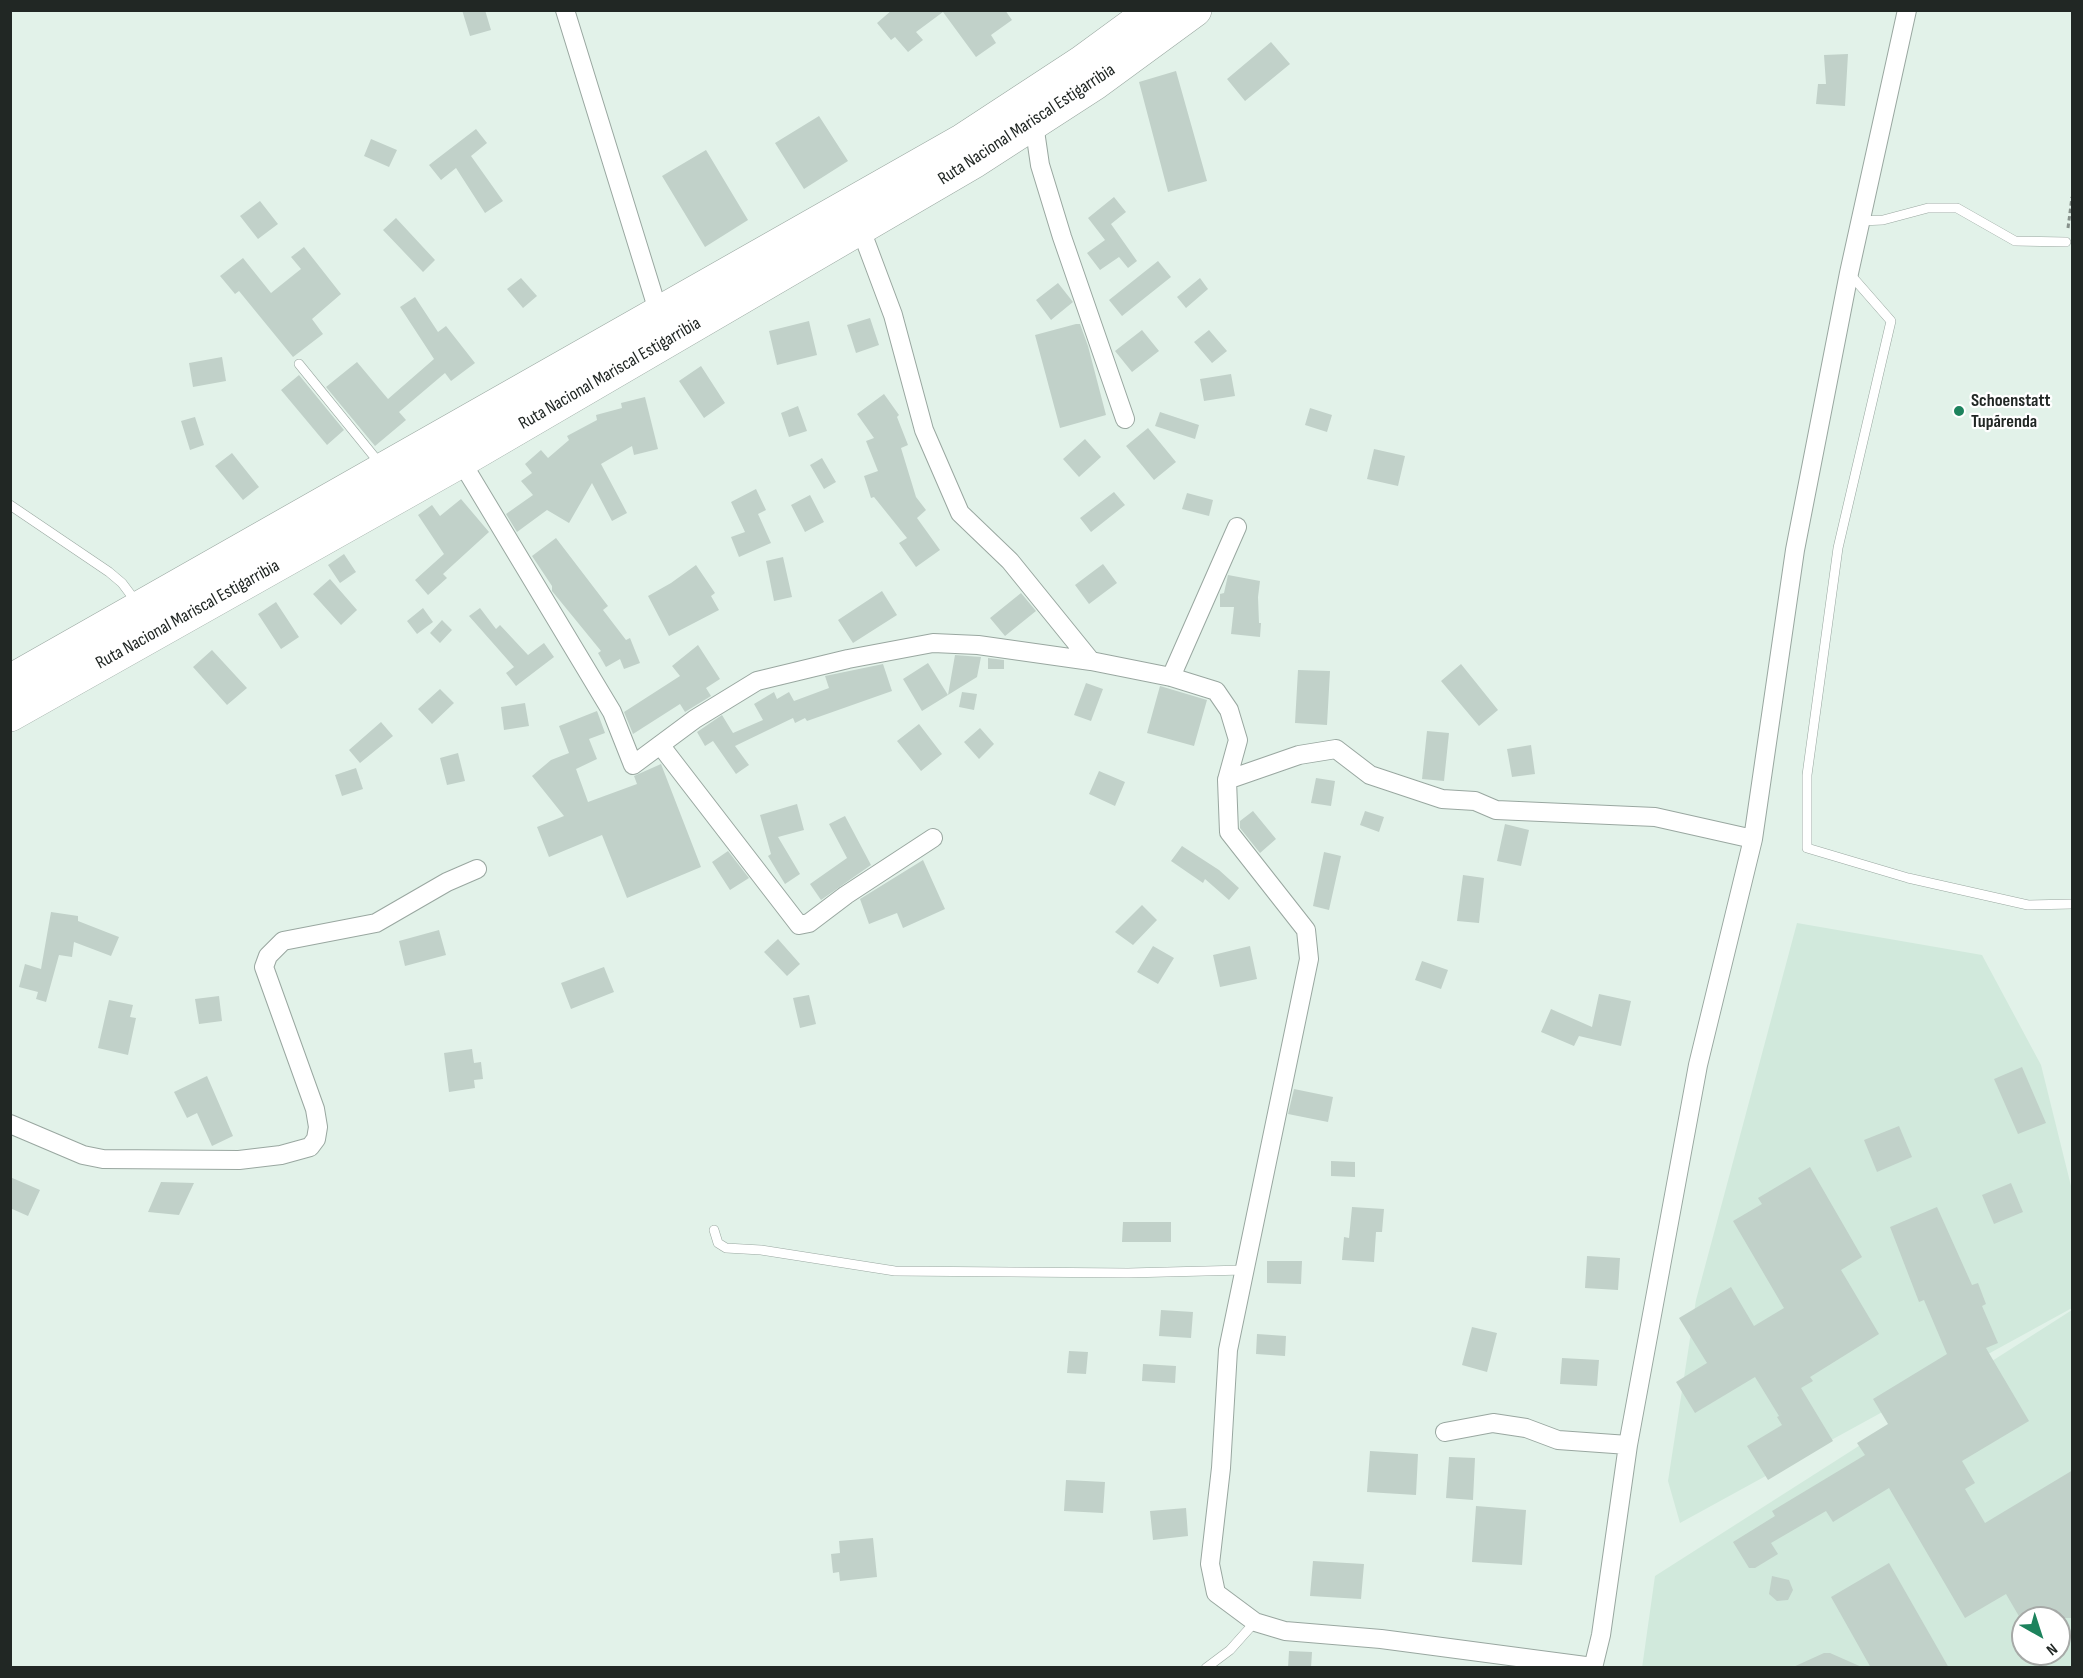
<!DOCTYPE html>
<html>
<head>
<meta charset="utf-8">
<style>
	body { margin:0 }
	#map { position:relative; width:2083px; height:1678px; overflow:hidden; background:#e2f2e9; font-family:"Sofia Sans Condensed",sans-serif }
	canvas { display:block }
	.frame { position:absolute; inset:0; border:12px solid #212724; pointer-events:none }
	.north { position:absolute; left:2011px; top:1606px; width:60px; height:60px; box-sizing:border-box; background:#fff; border:2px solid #a6a9a7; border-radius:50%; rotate:141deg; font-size:16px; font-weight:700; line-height:24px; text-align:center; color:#212724 }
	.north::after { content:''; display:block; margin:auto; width:21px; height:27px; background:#1d835d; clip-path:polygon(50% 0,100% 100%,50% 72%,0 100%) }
</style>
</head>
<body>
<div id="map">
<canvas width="2083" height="1678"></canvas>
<div class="frame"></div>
<div class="north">N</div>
</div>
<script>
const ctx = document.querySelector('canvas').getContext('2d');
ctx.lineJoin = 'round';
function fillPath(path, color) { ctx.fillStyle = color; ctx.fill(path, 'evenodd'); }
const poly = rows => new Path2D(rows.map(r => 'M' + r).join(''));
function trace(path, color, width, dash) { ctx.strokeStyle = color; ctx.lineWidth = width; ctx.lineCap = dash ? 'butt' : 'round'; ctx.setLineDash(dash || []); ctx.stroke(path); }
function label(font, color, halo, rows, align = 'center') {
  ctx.font = font + ' "Sofia Sans Condensed",sans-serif'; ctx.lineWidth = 4.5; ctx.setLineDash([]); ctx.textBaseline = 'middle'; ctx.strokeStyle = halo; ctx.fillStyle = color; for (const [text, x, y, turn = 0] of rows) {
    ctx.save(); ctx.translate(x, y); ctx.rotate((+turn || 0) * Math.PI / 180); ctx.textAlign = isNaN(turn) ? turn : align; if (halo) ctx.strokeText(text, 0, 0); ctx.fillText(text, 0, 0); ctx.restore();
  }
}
fillPath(poly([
	[1797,923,1982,955,2041,1065,2072,1190,2072,1308,1680,1523,1668,1481,1696,1300],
	[2072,1310,2072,1667,1642,1668,1655,1576],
	[2023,1618,2059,1618,2059,1654,2023,1654]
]), '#d1e9dc');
fillPath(poly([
	[462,10,485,10,491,30,470,36],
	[892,10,1005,10,1012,20,991,35,996,43,976,57,943,12,916,32,923,40,908,52,895,37,891,40,877,23],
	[1271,42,1290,64,1245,101,1227,79],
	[1848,54,1845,106,1816,104,1818,84,1826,84,1824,55],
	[1176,71,1207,181,1168,192,1139,82],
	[819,116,848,161,804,189,775,143],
	[476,129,487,143,471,156,503,201,485,213,456,168,441,180,429,165],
	[371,139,397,150,389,167,364,156],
	[706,150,748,220,705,247,662,176],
	[1114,197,1126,212,1111,224,1137,261,1128,268,1119,257,1100,270,1087,253,1105,240,1088,218],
	[260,201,278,224,258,239,240,216],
	[396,218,435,260,423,272,383,230],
	[304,247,341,294,312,319,323,334,293,357,239,291,235,294,220,276,243,258,271,293,301,269,291,257],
	[1158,261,1171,277,1122,316,1109,300],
	[521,278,537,296,523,308,507,289],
	[1200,278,1208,289,1186,308,1177,297],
	[1058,283,1073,302,1051,320,1036,300],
	[415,297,438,332,446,326,475,363,451,381,445,373,399,412,406,420,375,446,326,387,357,362,388,399,434,359,400,307],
	[870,318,879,345,856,353,847,325],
	[809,321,817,355,777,365,769,331],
	[1076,324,1080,324,1088,346,1106,415,1060,428,1035,335],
	[1142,330,1159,351,1132,372,1115,351],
	[1209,330,1227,351,1212,363,1194,342],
	[222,357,226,381,193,387,189,363],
	[701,366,725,403,704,418,679,381],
	[1231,374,1235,396,1204,401,1200,379],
	[299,375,344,430,327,445,281,390],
	[884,394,899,415,897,417,908,445,901,448,916,497,926,510,917,518,940,550,916,567,899,543,907,538,874,497,871,498,864,476,878,471,866,441,874,438,857,414],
	[645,397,658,449,634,455,632,446,601,464,627,513,612,521,592,483,569,523,547,510,517,532,506,514,533,495,521,481,532,473,525,464,541,450,548,458,569,440,567,436,597,420,596,415,622,408,621,403],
	[798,406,807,431,789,437,781,413],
	[1310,408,1332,415,1327,432,1305,425],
	[1160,412,1199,425,1195,439,1155,426],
	[195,417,204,445,190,450,181,421],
	[1148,428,1176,462,1154,480,1126,446],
	[1085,439,1101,457,1079,477,1063,459],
	[1374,449,1405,456,1398,486,1367,479],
	[232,453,259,487,243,500,215,466],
	[822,458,836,482,824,489,810,465],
	[756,489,766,510,758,514,771,543,739,557,731,537,745,532,731,502],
	[1114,492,1125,505,1091,532,1080,518],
	[1187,493,1213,500,1209,516,1182,509],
	[810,495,824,522,805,532,791,505],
	[461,499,489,532,443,574,447,578,428,595,415,580,444,554,418,515,432,505,440,516],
	[556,538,608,606,603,610,626,640,630,638,640,663,624,669,620,659,606,667,598,653,601,651,552,591,552,586,532,556],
	[344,554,356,572,340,583,328,565],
	[783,557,792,597,774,601,766,561],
	[1103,564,1117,583,1089,604,1075,585],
	[696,565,715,593,711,596,719,610,669,636,648,596,671,583],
	[1228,575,1260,581,1258,597,1259,623,1261,623,1260,637,1231,634,1234,607,1220,607,1220,594,1224,593],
	[330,579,357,610,341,625,313,594],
	[882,591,897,615,853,643,838,620],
	[1021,593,1036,611,1005,636,990,618],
	[276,602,299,637,281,649,258,614],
	[423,608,433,622,417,634,407,621],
	[480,608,496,629,500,625,528,655,544,643,554,657,516,686,506,673,514,667,469,616],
	[442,620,452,630,440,643,430,633],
	[698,645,720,679,706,688,711,696,685,712,680,704,633,734,624,712,680,676,672,666],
	[212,650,247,688,227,705,193,667],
	[955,655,981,657,977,677,948,695],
	[988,658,1004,660,1004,669,988,669],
	[928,663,948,695,922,711,903,679],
	[883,664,892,691,807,721,805,718,795,723,793,718,735,746,749,765,736,774,713,741,705,746,697,732,722,715,733,733,763,720,754,704,774,692,777,699,789,692,794,701,829,688,825,676],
	[1461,664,1498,710,1479,726,1441,681],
	[1298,670,1330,671,1327,725,1295,723],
	[1086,683,1103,689,1091,721,1074,715],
	[1160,686,1207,700,1194,746,1147,733],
	[440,689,454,703,432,724,418,709],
	[962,692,977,694,974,710,959,707],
	[525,703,529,726,504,730,501,707],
	[597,711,605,733,589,739,597,759,576,769,588,802,637,784,634,776,661,764,701,867,627,898,602,835,549,857,537,827,564,816,532,776,551,760,569,753,559,726],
	[381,722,393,736,360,763,349,750],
	[919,724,942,754,921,771,897,741],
	[980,728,994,744,979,759,964,742],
	[1427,731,1449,733,1444,781,1422,779],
	[1531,745,1535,774,1512,777,1507,749],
	[458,753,465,781,447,785,440,758],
	[356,768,363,789,342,796,335,775],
	[1099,771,1125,782,1115,806,1089,794],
	[1316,778,1335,781,1331,806,1311,803],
	[797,804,804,830,778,837,800,874,785,884,768,856,771,854,760,815],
	[1253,811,1276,839,1260,853,1240,828,1240,821],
	[1365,811,1384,817,1379,832,1360,825],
	[845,816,871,865,821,900,810,884,847,858,829,824],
	[1505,824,1529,830,1521,866,1497,861],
	[1182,846,1219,870,1239,888,1229,900,1205,879,1203,883,1171,861],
	[728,851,749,878,730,890,712,862],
	[1324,852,1341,856,1329,910,1313,906],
	[923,860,945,909,903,928,897,913,869,924,860,899],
	[1463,875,1484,878,1479,923,1457,921],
	[1142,905,1157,920,1133,945,1115,932],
	[51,912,78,916,78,921,119,937,111,956,74,942,72,957,59,955,46,1002,36,999,38,992,19,987,25,964,41,969],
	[439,930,446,955,405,966,399,941],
	[778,939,800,964,787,976,764,952],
	[1153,946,1174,958,1158,984,1137,972],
	[1250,946,1257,979,1220,987,1213,955],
	[1422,961,1448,970,1441,989,1415,980],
	[604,967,614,992,571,1009,561,983],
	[1599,994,1631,1001,1621,1046,1579,1036,1574,1046,1541,1032,1551,1009,1592,1027],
	[809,995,816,1024,800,1028,793,998],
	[219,996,222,1021,199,1024,195,999],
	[109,1000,133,1005,130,1017,136,1018,128,1055,98,1048],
	[472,1049,474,1063,481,1062,483,1079,474,1080,475,1088,449,1092,444,1053],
	[2022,1067,2046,1123,2018,1134,1994,1079],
	[207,1076,233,1136,212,1146,197,1113,187,1118,174,1092],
	[1294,1089,1333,1097,1328,1122,1288,1114],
	[1899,1126,1912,1157,1877,1172,1864,1140],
	[1331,1161,1355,1162,1355,1177,1331,1176],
	[1810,1167,1862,1257,1841,1270,1879,1334,1810,1377,1813,1381,1801,1388,1833,1441,1768,1480,1747,1446,1782,1425,1777,1417,1779,1416,1755,1377,1695,1413,1676,1382,1707,1363,1679,1318,1731,1287,1754,1326,1784,1308,1733,1221,1762,1204,1758,1198],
	[10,1177,40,1190,28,1216,10,1208],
	[161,1182,194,1183,179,1215,148,1212],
	[2011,1183,2023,1212,1994,1224,1982,1195],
	[1352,1207,1384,1209,1382,1232,1376,1232,1374,1262,1342,1260,1344,1237,1349,1238],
	[1937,1207,1972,1285,1978,1283,1986,1304,1982,1306,1998,1343,1986,1348,2029,1421,1962,1461,1975,1483,1965,1489,1985,1523,2073,1470,2073,1618,2020,1618,2006,1594,1965,1618,1889,1488,1833,1522,1826,1511,1771,1543,1778,1554,1755,1568,1749,1568,1733,1542,1775,1516,1772,1511,1865,1455,1857,1443,1888,1424,1873,1399,1947,1354,1924,1300,1919,1302,1890,1227],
	[1123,1222,1171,1222,1171,1242,1122,1242],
	[1587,1256,1620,1258,1618,1290,1585,1288],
	[1267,1261,1302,1261,1301,1284,1267,1283],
	[1161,1310,1193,1312,1191,1338,1159,1336],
	[1472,1327,1497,1333,1487,1372,1462,1365],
	[1257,1334,1286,1336,1285,1356,1256,1354],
	[1069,1351,1088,1352,1086,1374,1067,1373],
	[1562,1358,1599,1360,1597,1386,1560,1384],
	[1143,1364,1176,1366,1175,1383,1142,1381],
	[1370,1451,1418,1454,1416,1495,1367,1492],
	[1449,1457,1475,1458,1473,1500,1446,1498],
	[1066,1480,1105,1482,1103,1513,1064,1511],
	[1476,1506,1526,1510,1522,1565,1472,1562],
	[1186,1508,1188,1536,1153,1540,1150,1511],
	[873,1538,877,1577,840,1581,839,1572,833,1573,831,1554,840,1553,839,1541],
	[1313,1561,1364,1564,1361,1599,1310,1596],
	[1889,1563,1949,1668,1871,1668,1831,1597],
	[1772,1576,1789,1580,1793,1590,1788,1600,1777,1601,1769,1594],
	[1289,1651,1312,1652,1311,1668,1288,1668],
	[1824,1653,1830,1653,1864,1668,1791,1668]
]), '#c1d1c9');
const lane = poly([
	[1861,221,1883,220,1928,208,1957,208,2015,241,2066,242],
	[1849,273,1891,321,1838,548,1807,775,1807,848,1908,878,2028,905,2072,904],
	[299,364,381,465],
	[10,505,109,572,122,583,137,603],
	[714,1230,718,1243,726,1248,761,1250,895,1271,1128,1273,1244,1270],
	[1206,1668,1230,1650,1255,1622]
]);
const street = poly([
	[565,10,659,314],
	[1034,124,1040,165,1062,237,1125,419],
	[860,227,893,315,924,430,960,513,1010,561,1091,661],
	[461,461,612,712,633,765,695,719,757,681,848,659,933,643,978,645,1091,661,1171,677,1216,691,1229,710,1238,740,1227,780],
	[1171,677,1237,527],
	[661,746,799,925,809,923,846,895,933,838],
	[10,1124,83,1155,103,1159,239,1160,281,1155,310,1147,316,1139,318,1127,315,1109,264,967,268,956,283,941,376,923,447,882,477,869],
	[1445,1432,1493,1423,1526,1428,1558,1440,1628,1445],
	[1593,1667,1381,1639,1285,1631,1255,1622,1216,1593,1210,1564,1221,1468,1228,1350,1309,959,1306,930,1229,832,1227,780,1299,755,1336,749,1370,775,1442,799,1475,801,1496,810,1655,817,1753,839],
	[1593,1668,1601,1635,1628,1445,1698,1065,1753,839,1795,550,1849,273,1907,10]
]);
const highway = poly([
	[10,681,963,140,1082,62,1153,10],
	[10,715,461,461,975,161,1094,84,1195,10]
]);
trace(lane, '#99a7a0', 10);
trace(street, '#99a7a0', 20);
trace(highway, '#99a7a0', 34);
trace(poly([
	[2068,228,2072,197]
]), '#86918b', 3, [4.5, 3]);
trace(lane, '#fff', 9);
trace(street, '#fff', 18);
trace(highway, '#fff', 33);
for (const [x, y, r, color] of [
	[1959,411,6,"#1d835d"]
]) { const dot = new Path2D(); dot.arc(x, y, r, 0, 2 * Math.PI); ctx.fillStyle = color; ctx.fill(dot); trace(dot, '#fff', 2); }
label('18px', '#212724', '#fff', [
	["Ruta Nacional Mariscal Estigarribia",1027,125,-33],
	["Ruta Nacional Mariscal Estigarribia",610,374,-30],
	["Ruta Nacional Mariscal Estigarribia",188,615,-29]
]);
label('bold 18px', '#212724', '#fff', [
	["Schoenstatt",1971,401],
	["Tupãrenda",1971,422]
], 'left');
</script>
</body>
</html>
